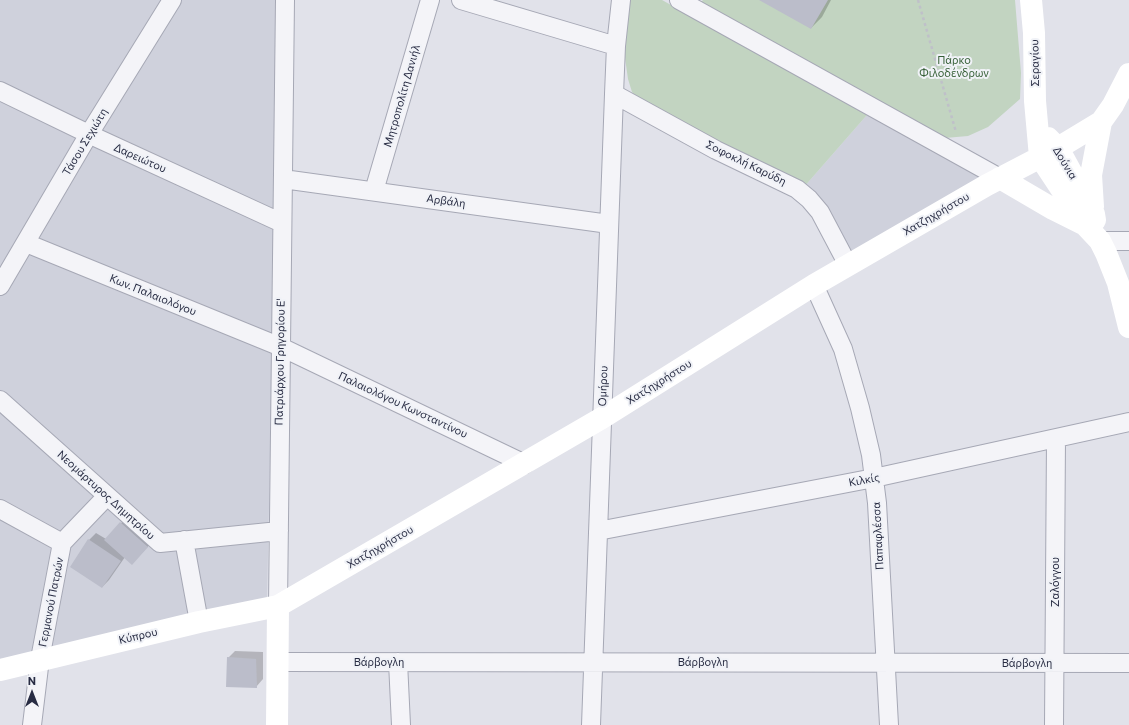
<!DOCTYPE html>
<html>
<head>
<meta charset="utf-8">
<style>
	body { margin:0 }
	#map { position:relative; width:1129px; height:725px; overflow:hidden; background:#e1e2ea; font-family:Commissioner,sans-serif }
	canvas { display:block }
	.north { position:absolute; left:12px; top:673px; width:40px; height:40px; -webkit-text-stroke:3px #f0f2f7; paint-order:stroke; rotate:0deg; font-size:11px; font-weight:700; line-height:16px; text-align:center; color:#282c43 }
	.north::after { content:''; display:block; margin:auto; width:14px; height:18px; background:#282c43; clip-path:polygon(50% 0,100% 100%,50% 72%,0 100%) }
</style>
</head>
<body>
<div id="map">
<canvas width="1129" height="725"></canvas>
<div class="north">N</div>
</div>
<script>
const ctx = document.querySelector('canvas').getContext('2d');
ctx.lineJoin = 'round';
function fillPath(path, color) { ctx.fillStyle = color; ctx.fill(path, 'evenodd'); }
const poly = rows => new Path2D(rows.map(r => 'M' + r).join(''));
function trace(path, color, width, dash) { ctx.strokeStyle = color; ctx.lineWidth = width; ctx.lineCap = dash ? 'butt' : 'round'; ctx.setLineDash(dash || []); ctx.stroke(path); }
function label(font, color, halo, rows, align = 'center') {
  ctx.font = font + ' Commissioner,sans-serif'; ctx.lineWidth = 4; ctx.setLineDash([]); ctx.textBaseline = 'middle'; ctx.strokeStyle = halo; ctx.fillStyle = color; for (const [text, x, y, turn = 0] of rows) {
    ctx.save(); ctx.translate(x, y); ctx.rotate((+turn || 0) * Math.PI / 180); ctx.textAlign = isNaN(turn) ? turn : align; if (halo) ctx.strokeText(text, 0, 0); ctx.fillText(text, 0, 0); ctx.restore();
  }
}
fillPath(poly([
	[0,0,280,0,267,599,0,664],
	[867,115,985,178,857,255,849,251,804,187]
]), '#cfd1dc');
fillPath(poly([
	[629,0,662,0,867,115,804,187,787,174,763,164,637,99,632,92,628,79,622,37],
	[703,0,1015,0,1021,73,1020,99,988,127,968,136,945,138,701,2]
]), '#c2d4c1');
fillPath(poly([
	[761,0,831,0,822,17,811,28],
	[128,516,154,540,139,556,125,557,109,580,102,587,89,540,96,533,106,539],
	[235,651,263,652,263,679,256,687,228,658]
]), '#0003');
fillPath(poly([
	[759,0,828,0,811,29],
	[120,522,148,547,132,565,104,540],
	[88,539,121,561,102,588,70,567],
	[227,657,256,659,257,688,226,687]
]), '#bbbdca');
const street = poly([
	[461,0,616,46],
	[679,0,1000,178],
	[0,91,97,138,282,223],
	[614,94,716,150,797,189,809,199,820,212,848,265],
	[283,179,609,224],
	[374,191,430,0],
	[1100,241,1129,241],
	[26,243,281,347,525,464],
	[814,285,843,349,860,408,871,455,877,503,889,725],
	[0,286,89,134,172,0],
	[0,400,160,543,279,531],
	[0,509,62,543],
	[598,531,874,478,1129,422],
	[184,540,199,622],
	[278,606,285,0],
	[277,662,1129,663],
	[398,662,401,725],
	[32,725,40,659,62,543,107,496],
	[591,725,614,94,616,46,621,0],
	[1054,725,1056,439]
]);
trace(street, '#a6a8b5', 20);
trace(poly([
	[918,0,956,132]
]), '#bfc0c9', 2.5, [3, 3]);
trace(street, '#f4f4f8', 18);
trace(poly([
	[1031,0,1034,33,1035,101,1040,157,1085,225,1100,241,1106,253,1118,283,1129,327],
	[1048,138,1058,148,1094,214,1095,220],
	[1000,178,1053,209,1083,224],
	[1093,207,1091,175,1101,122],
	[0,670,199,622,278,606,602,418,814,285,987,185,1058,148,1101,122,1113,105,1129,74],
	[277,725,278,606]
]), '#fff', 22);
label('11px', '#355f36', '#f0f2f7', [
	["Πάρκο",954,60],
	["Φιλοδένδρων",954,73]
]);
label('11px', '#282c43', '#f0f2f7', [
	["Σεραγίου",1035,63,-91],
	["Μητροπολίτη Δανιήλ",402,96,-74],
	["Τάσου Σεχιώτη",85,142,-59],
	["Δαρειώτου",140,158,24],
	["Σοφοκλή Καρύδη",746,163,26],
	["Δούνια",1065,163,59],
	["Αρβάλη",446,201,8],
	["Χατζηχρήστου",936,214,-30],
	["Κων. Παλαιολόγου",153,295,22],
	["Πατριάρχου Γρηγορίου Ε'",280,362,-89],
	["Χατζηχρήστου",659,382,-32],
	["Ομήρου",603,386,-88],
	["Παλαιολόγου Κωνσταντίνου",403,405,25],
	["Κιλκίς",864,480,-11],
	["Νεομάρτυρος Δημητρίου",106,495,42],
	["Παπαφλέσσα",878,536,-93],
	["Χατζηχρήστου",380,547,-30],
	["Ζαλόγγου",1055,582,-90],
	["Γερμανού Πατρών",51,602,-79],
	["Κύπρου",138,636,-13],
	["Βάρβογλη",379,662],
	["Βάρβογλη",703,662],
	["Βάρβογλη",1027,663]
]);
</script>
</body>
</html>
